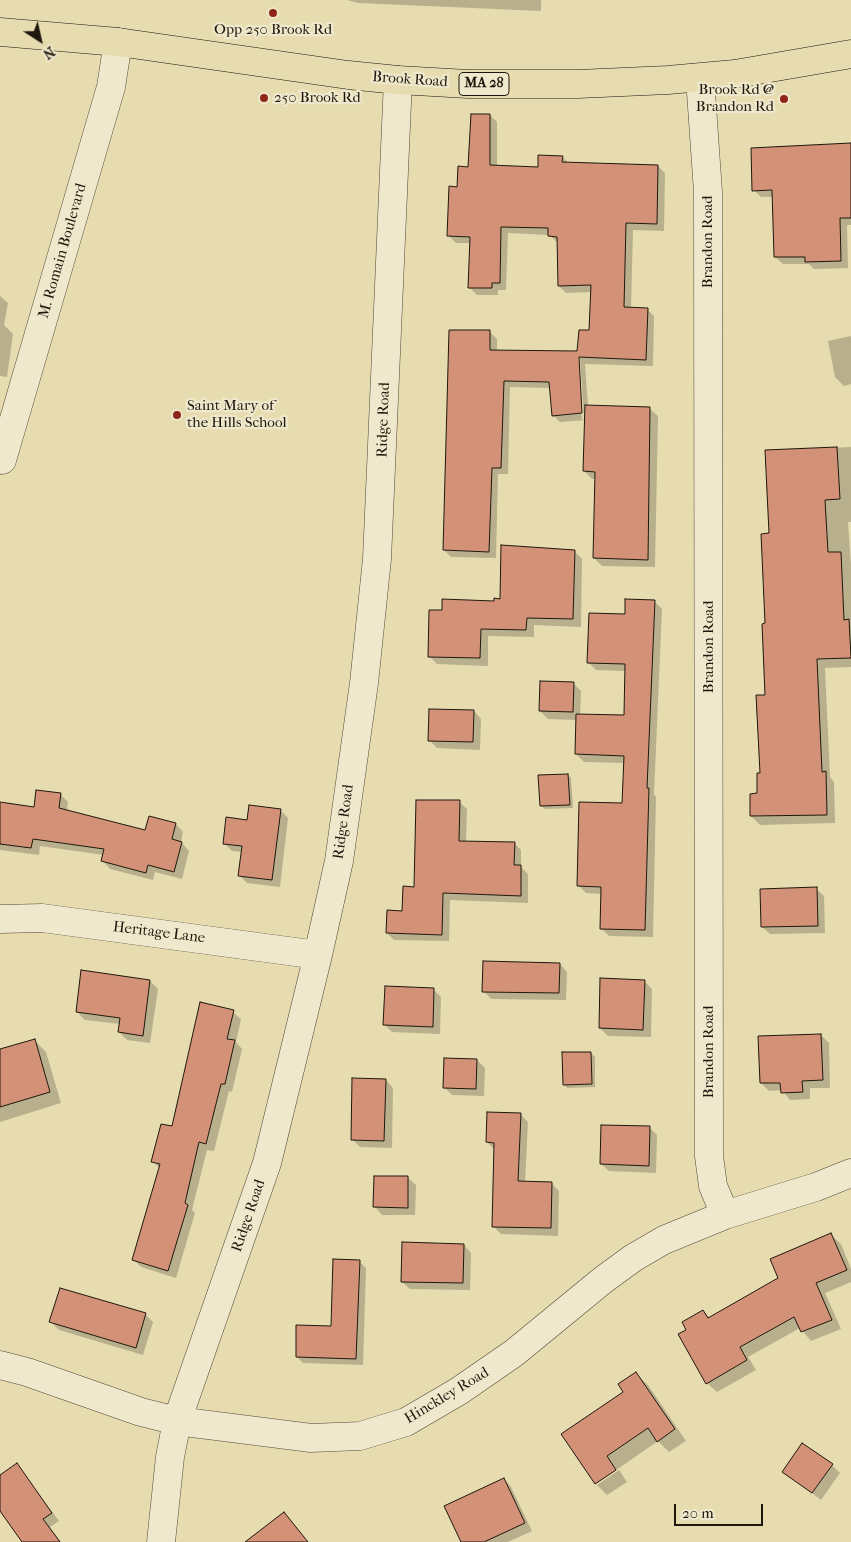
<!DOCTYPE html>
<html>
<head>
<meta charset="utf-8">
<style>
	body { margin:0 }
	#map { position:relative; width:851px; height:1542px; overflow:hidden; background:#e7dbb0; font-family:"IM FELL French Canon",serif }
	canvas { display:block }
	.north { position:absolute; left:15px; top:15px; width:50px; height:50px; -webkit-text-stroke:4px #efe8cc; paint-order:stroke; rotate:145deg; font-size:14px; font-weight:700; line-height:20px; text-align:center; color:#1e170d }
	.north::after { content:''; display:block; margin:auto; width:18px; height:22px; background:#1e170d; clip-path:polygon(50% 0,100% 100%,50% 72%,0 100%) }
	.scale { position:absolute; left:674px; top:1504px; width:89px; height:22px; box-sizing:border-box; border:2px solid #1e170d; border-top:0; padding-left:6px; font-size:15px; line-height:18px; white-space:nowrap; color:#1e170d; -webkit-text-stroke:4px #efe8cc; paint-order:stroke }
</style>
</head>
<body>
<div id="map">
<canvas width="851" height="1542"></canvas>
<div class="north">N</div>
<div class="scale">20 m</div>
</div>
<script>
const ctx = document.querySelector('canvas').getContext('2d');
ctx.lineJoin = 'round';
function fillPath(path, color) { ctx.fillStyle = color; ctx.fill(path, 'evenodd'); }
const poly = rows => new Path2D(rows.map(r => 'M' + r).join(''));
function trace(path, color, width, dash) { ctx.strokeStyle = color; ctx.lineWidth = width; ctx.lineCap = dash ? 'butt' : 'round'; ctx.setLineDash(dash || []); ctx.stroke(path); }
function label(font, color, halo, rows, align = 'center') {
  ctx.font = font + ' "IM FELL French Canon",serif'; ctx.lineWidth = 4.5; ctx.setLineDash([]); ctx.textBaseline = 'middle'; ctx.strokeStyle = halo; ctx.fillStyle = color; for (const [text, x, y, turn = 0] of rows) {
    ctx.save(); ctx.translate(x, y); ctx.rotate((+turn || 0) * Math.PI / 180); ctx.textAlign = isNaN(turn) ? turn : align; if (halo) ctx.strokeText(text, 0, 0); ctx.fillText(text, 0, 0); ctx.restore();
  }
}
fillPath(poly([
	[347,0,541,0,541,11,359,3],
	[490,115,497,122,497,166,539,169,562,157,569,163,658,166,665,173,664,231,633,230,631,309,647,309,654,316,653,366,585,364,588,407,650,409,658,416,655,567,602,566,594,558,596,479,592,479,584,471,586,420,560,422,553,415,550,388,510,387,508,474,498,474,496,558,451,557,444,550,490,332,497,339,497,351,578,353,590,332,592,292,566,293,559,286,558,243,549,235,508,233,506,290,498,290,498,295,477,295,470,288,471,243,456,243,449,236,458,188,470,168],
	[577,358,580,358,584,419,582,420],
	[851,145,851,225,847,225,848,268,814,269,809,264,783,264,775,257,774,197,761,197,754,190],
	[0,296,8,303,4,325,13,334,7,377,0,376],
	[851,336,851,384,844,386,835,377,828,341],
	[851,447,851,522,848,522,851,565,851,667,825,668,830,777,834,782,835,823,760,825,751,816,759,795,766,696,766,625,770,535,766,451],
	[574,551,582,559,581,627,534,625,534,637,488,636,488,666,437,664,429,656,495,602],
	[654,601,662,609,654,794,656,797,653,937,609,936,601,928,602,894,586,893,578,885,624,805,625,763,584,762,576,754,577,720,548,719,540,711,573,683,581,691,580,715,625,716,626,671,596,670,589,663,626,616],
	[474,711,481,719,480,750,437,748,429,740],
	[568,775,571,778,573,808,545,809,541,806],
	[60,794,68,802,67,811,146,832,176,824,183,832,181,842,189,851,182,879,155,872,153,880,110,869,103,861,104,855,40,846,39,855,0,850,0,804,35,809],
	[459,802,467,809,466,842,514,843,521,850,521,867,528,874,528,903,450,900,449,941,394,940,387,933,403,912],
	[280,810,288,818,280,887,247,883,240,876,242,852,232,851,224,843,248,821],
	[816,889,824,896,825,933,770,934,762,927],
	[560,964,567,972,566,1000,491,999,484,991],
	[150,981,158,989,150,1043,127,1040,119,1032,120,1024,85,1020,77,1012],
	[644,981,652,989,651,1037,608,1036,600,1028],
	[433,989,441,997,440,1034,392,1032,385,1025],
	[233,1012,241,1019,236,1042,242,1049,232,1092,229,1091,214,1151,207,1150,192,1210,195,1213,176,1278,141,1267,133,1259,160,1169,153,1161],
	[821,1035,829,1043,830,1088,810,1088,810,1099,790,1100,782,1090,769,1091,761,1083],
	[34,1040,46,1052,61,1103,0,1122,0,1051],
	[591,1053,595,1057,595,1087,567,1088,564,1084],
	[477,1060,485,1068,484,1096,452,1095,444,1087],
	[386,1080,393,1088,392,1148,360,1147,352,1139],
	[520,1114,528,1122,525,1183,552,1184,559,1191,558,1236,501,1234,493,1226,495,1150,487,1142],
	[649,1127,657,1135,656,1173,609,1171,601,1164],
	[408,1178,416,1185,415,1215,382,1215,375,1207],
	[831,1235,841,1244,851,1269,851,1282,825,1293,841,1329,811,1341,800,1328,748,1357,756,1370,717,1392,707,1383,688,1330,703,1311,710,1318,779,1279],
	[464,1245,471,1253,470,1290,410,1289,402,1282],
	[359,1261,366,1268,363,1365,303,1363,297,1357,333,1328],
	[145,1314,153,1322,143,1355,59,1330,51,1322],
	[636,1374,648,1385,686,1441,669,1452,658,1441,596,1484,562,1434,625,1392],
	[17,1465,59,1521,50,1527,61,1542,24,1542,0,1508,0,1477],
	[832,1465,840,1473,821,1500,784,1472],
	[619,1470,627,1482,607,1495,597,1485],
	[504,1479,511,1487,532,1531,508,1542,462,1542]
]), '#0003');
const building = poly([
	[471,114,490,114,490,165,538,167,538,155,563,156,562,162,658,165,657,224,626,223,624,307,648,308,646,360,579,357,582,413,552,416,549,382,504,381,501,468,492,468,489,552,443,550,449,330,490,330,490,350,577,351,579,330,589,330,591,285,558,286,557,237,548,236,548,228,501,227,500,283,492,283,492,288,468,288,470,237,447,236,449,186,457,187,458,166,468,167,471,114],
	[851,143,851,218,840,218,841,261,805,262,805,257,774,257,772,190,752,191,751,148,851,143],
	[585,405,650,407,648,560,593,558,595,472,583,471,585,405],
	[837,447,840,499,825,500,828,552,841,552,844,620,849,619,851,658,817,659,822,772,826,771,827,815,750,816,750,794,757,793,757,773,760,773,756,695,765,695,762,624,765,623,761,534,769,533,765,450,837,447],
	[501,545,575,550,573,619,527,618,526,630,481,629,480,658,428,657,429,610,442,610,442,599,494,601,494,598,500,599,501,545],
	[625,599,655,600,647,788,649,788,645,930,600,929,601,887,577,886,579,802,622,803,624,756,575,754,576,714,624,715,625,664,587,663,589,613,625,614,625,599],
	[540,681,574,682,573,712,539,711,540,681],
	[429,709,474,710,473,742,428,741,429,709],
	[568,774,570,805,540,806,538,775,568,774],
	[36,790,61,793,59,808,145,830,149,816,176,823,172,839,182,842,174,872,148,865,146,873,101,861,104,849,33,839,31,848,0,844,0,802,34,807,36,790],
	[416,800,460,800,459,841,515,842,514,865,521,865,521,896,443,893,442,935,386,933,387,910,402,911,403,886,414,887,416,800],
	[249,805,281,809,272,880,238,876,242,846,223,844,226,817,247,820,249,805],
	[817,887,818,926,761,927,760,889,817,887],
	[483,961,560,963,559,993,482,992,483,961],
	[81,970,150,980,143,1036,118,1032,120,1018,76,1012,81,970],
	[600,978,645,980,643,1030,599,1028,600,978],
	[385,986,434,988,433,1027,383,1025,385,986],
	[200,1002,234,1010,227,1039,235,1040,225,1084,221,1084,206,1144,199,1142,185,1203,188,1205,168,1271,132,1260,160,1164,151,1162,161,1124,172,1126,200,1002],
	[821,1034,823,1080,802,1081,803,1092,781,1093,780,1083,760,1083,758,1036,821,1034],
	[35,1039,50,1092,0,1107,0,1049,35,1039],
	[562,1052,591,1052,592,1084,563,1085,562,1052],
	[444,1058,477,1059,476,1089,443,1088,444,1058],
	[352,1078,386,1079,384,1141,351,1140,352,1078],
	[487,1112,521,1113,518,1181,552,1182,551,1228,492,1227,494,1143,486,1142,487,1112],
	[601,1125,650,1126,649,1166,600,1164,601,1125],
	[374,1176,408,1176,408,1208,373,1207,374,1176],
	[831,1233,847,1270,816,1283,832,1320,801,1332,794,1317,740,1347,747,1360,706,1384,678,1334,686,1330,682,1322,703,1310,708,1318,778,1278,770,1259,831,1233],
	[402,1242,464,1244,463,1283,401,1282,402,1242],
	[333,1259,360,1260,356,1359,296,1357,296,1325,331,1326,333,1259],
	[60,1288,146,1313,136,1348,49,1322,60,1288],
	[636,1372,675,1429,657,1442,648,1428,607,1456,616,1470,595,1484,561,1434,623,1392,618,1384,636,1372],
	[802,1443,833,1464,812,1493,782,1472,802,1443],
	[17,1463,52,1513,43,1519,60,1542,22,1542,0,1511,0,1475,17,1463],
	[504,1478,525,1523,484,1542,461,1542,444,1506,504,1478],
	[284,1512,308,1542,245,1542,284,1512]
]);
fillPath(building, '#d39277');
trace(building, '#1e170d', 1);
const minor = poly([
	[700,78,708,192,709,1156,713,1186,725,1215],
	[2,460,111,87,118,42],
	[0,919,42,918,318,955],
	[0,1365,27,1372,141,1412,177,1421,311,1438,360,1436,406,1422,459,1391,514,1353,603,1280,633,1258,664,1240,725,1215,816,1187,851,1173],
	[161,1542,170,1457,177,1421,267,1163,318,955,339,861,364,683,377,559,398,80]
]);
const major = poly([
	[0,32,118,42,348,75,398,80,468,84,578,84,668,80,735,74,851,54]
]);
trace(minor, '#504836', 29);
trace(major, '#1e170d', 29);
trace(minor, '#efe8cc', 28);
trace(major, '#e7dbb0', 28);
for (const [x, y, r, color] of [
	[273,13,5,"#8f2418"],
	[264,98,5,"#8f2418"],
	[784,99,5,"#8f2418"],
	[177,415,5,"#8f2418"]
]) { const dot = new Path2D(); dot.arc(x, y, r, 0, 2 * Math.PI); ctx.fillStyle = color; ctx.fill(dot); trace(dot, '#efe8cc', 2); }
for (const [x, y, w] of [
	[484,84,50]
]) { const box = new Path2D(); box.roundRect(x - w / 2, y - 11.5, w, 23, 4); ctx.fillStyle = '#efe8cc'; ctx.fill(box); trace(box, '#1e170d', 1); }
label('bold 14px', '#1e170d', null, [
	["MA 28",484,84]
]);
label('15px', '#1e170d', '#efe8cc', [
	["Opp 250 Brook Rd",273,30,"center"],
	["Brook Rd @",774,90,"right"],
	["Brandon Rd",774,107,"right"],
	["250 Brook Rd",274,98],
	["Saint Mary of",187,406],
	["the Hills School",187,423]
], 'left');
label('15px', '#1e170d', '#efe8cc', [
	["Brook Road",410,80,4],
	["Brandon Road",708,242,-90],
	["M. Romain Boulevard",63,251,-74],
	["Ridge Road",384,420,-88],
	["Brandon Road",709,647,-90],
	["Ridge Road",344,822,-82],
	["Heritage Lane",159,933,7],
	["Brandon Road",709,1052,-90],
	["Ridge Road",249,1216,-71],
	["Hinckley Road",447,1396,-31]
]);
</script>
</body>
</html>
